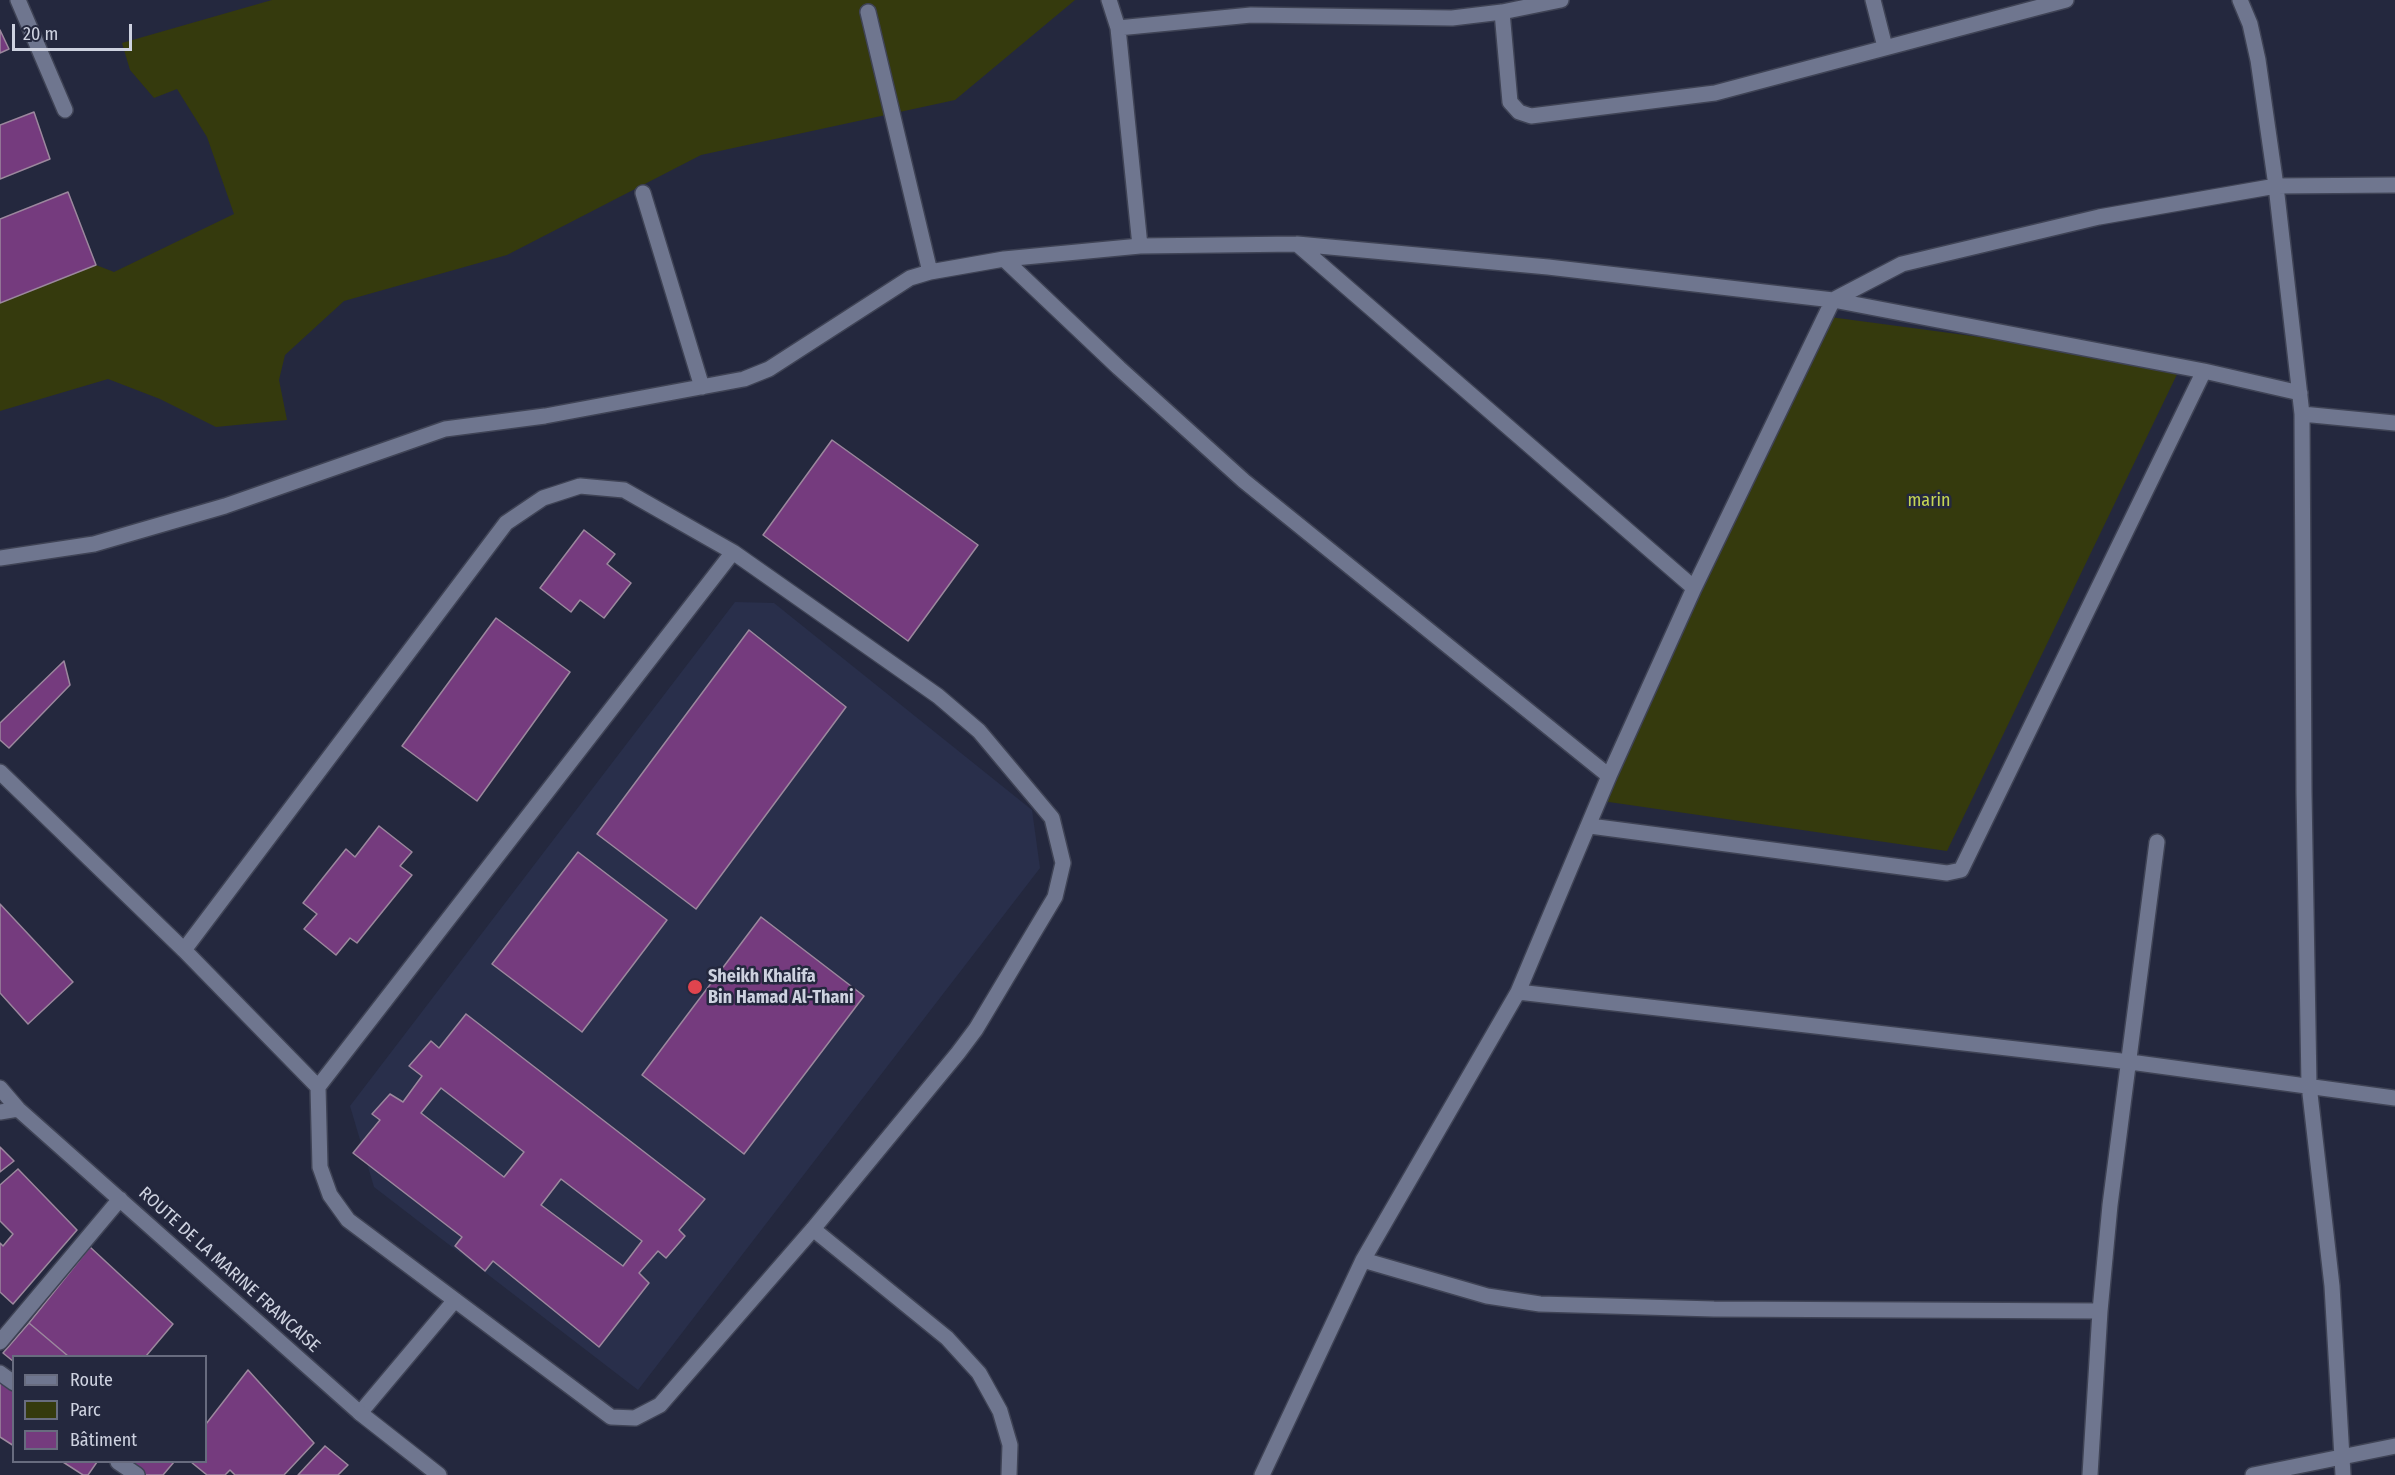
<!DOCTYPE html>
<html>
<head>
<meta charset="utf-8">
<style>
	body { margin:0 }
	#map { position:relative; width:2395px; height:1475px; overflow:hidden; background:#24283e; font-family:"Fira Sans Condensed",sans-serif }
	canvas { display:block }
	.legend { position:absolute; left:12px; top:1355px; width:195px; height:108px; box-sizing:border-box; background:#24283e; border:2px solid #686c7f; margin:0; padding:8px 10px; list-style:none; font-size:18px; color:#ced2e0 }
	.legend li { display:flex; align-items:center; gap:12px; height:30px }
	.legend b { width:30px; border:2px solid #686c7f }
	.scale { position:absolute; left:12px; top:24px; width:120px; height:27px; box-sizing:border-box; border:3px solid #ced2e0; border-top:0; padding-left:8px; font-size:18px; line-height:21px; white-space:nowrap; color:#ced2e0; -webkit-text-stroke:4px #24283e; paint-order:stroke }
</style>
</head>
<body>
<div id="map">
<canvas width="2395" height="1475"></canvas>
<ul class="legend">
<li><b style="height:8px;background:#6f768f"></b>Route</li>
<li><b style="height:16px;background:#353a0d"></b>Parc</li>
<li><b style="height:16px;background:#753b7e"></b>Bâtiment</li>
</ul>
<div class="scale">20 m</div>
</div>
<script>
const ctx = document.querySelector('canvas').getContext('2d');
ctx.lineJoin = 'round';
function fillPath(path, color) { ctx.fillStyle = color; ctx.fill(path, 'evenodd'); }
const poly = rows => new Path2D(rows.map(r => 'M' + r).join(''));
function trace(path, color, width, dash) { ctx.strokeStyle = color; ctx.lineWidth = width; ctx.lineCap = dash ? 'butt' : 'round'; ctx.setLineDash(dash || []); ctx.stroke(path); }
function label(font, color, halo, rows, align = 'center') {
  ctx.font = font + ' "Fira Sans Condensed",sans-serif'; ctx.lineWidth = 5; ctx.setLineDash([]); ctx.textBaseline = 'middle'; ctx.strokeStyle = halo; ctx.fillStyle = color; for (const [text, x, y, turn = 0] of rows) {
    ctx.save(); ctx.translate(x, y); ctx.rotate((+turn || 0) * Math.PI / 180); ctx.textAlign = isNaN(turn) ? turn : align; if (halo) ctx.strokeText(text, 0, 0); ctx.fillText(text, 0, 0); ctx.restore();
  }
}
fillPath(poly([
	[735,602,774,603,1032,810,1040,868,638,1390,374,1187,350,1106]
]), '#292f4b');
fillPath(poly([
	[272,0,1075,0,955,100,701,155,507,255,344,301,285,355,279,380,287,420,216,427,160,399,108,379,0,411,0,303,96,265,114,272,234,214,207,137,177,89,154,98,130,70,122,43],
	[1830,317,2182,364,1947,851,1602,801]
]), '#353a0d');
const building = poly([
	[0,30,9,49,0,53,0,30],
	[34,112,50,159,0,179,0,125,34,112],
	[68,192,96,265,0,303,0,219,68,192],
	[832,440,978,545,908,641,763,535,832,440],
	[584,530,615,554,607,564,631,583,604,618,580,600,571,612,540,588,584,530],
	[496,618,570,672,477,801,402,746,496,618],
	[749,630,846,707,696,909,597,834,749,630],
	[64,661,70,685,9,748,0,740,0,723,64,661],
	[379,826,412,852,400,866,412,875,357,943,350,938,336,955,304,929,317,914,303,903,346,849,355,857,379,826],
	[578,852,667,920,582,1032,492,964,578,852],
	[0,904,73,982,28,1024,0,993,0,904],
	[761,917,864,996,744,1154,642,1075,761,917],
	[466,1014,705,1199,679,1230,685,1236,666,1258,658,1251,639,1273,649,1283,599,1347,493,1261,485,1271,455,1246,462,1237,353,1153,380,1120,372,1114,390,1094,403,1102,422,1076,409,1066,431,1041,439,1048,466,1014],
	[441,1088,524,1152,504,1177,421,1113,441,1088],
	[561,1179,642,1241,623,1266,541,1205,561,1179],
	[0,1147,14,1161,0,1172,0,1147],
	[18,1169,77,1230,13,1304,0,1292,0,1243,3,1246,13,1234,0,1221,0,1185,18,1169],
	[90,1247,173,1324,146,1356,68,1356,29,1323,90,1247],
	[29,1323,68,1356,14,1356,14,1362,3,1353,29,1323],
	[248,1370,314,1443,284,1475,235,1475,230,1470,225,1475,207,1475,191,1462,206,1462,206,1424,248,1370],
	[0,1380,14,1389,14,1446,0,1437,0,1380],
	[325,1446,348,1465,338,1475,298,1475,325,1446],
	[63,1462,97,1462,88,1475,83,1475,63,1462],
	[130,1462,174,1462,163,1475,146,1475,130,1462]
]);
fillPath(building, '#753b7e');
trace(building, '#9c889e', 1.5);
const lane = poly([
	[580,486,624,490,733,552,938,696,979,731,1052,818,1063,863,1055,897,976,1029,958,1053,813,1229,660,1405,635,1418,611,1417,348,1220,330,1195,320,1167,318,1087,184,950,506,523,543,498,580,486],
	[0,772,184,950],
	[318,1087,733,552],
	[813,1229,947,1338,979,1373,1000,1411,1010,1445,1009,1475],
	[360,1413,455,1300]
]);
const street = poly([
	[18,0,65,110],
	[1109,0,1118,28,1140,246],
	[1873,0,1885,47],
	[2240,0,2250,24,2258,60,2276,186,2302,414,2304,793,2309,1085,2332,1286,2343,1475],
	[868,12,930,272],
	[1502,12,1510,102,1519,112,1531,116,1715,93,2066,0],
	[1118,28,1251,15,1452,18,1502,12,1561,0],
	[643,193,702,387],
	[1297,244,1694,588],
	[1004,259,1119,368,1244,481,1609,776],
	[2302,414,2395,423],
	[0,558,94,544,225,506,445,429,545,416,744,379,769,369,910,278,930,272,1004,259,1140,246,1297,244,1548,267,1833,300,2204,371,2300,393],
	[1590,826,1947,873,1961,870,2204,371],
	[1518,992,2130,1062,2395,1098],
	[0,1088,18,1109,360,1413,439,1475],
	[0,1112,18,1109],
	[1363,1260,1487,1296,1540,1304,1714,1309,2100,1311],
	[0,1342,120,1199],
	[0,1373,14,1383],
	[118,1462,137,1475],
	[1262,1475,1363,1260,1518,992,1609,776,1694,588,1833,300,1902,264,2099,217,2276,186,2395,185],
	[2090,1475,2100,1311,2110,1205,2157,842],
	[2253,1475,2395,1446]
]);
trace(lane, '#3f4355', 18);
trace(street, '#3f4355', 18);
trace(lane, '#6f768f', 15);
trace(street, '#6f768f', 15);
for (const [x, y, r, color] of [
	[695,987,8,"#e0444e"]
]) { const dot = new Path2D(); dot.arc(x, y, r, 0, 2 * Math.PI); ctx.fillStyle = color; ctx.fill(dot); trace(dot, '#24283e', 2); }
label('18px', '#c5d654', '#24283e', [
	["marin",1929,501]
]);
label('bold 18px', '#ced2e0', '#24283e', [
	["Sheikh Khalifa",708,977],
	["Bin Hamad Al-Thani",708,998]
], 'left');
label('18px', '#ced2e0', '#24283e', [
	["ROUTE DE LA MARINE FRANCAISE",229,1270,42]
]);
</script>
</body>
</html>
